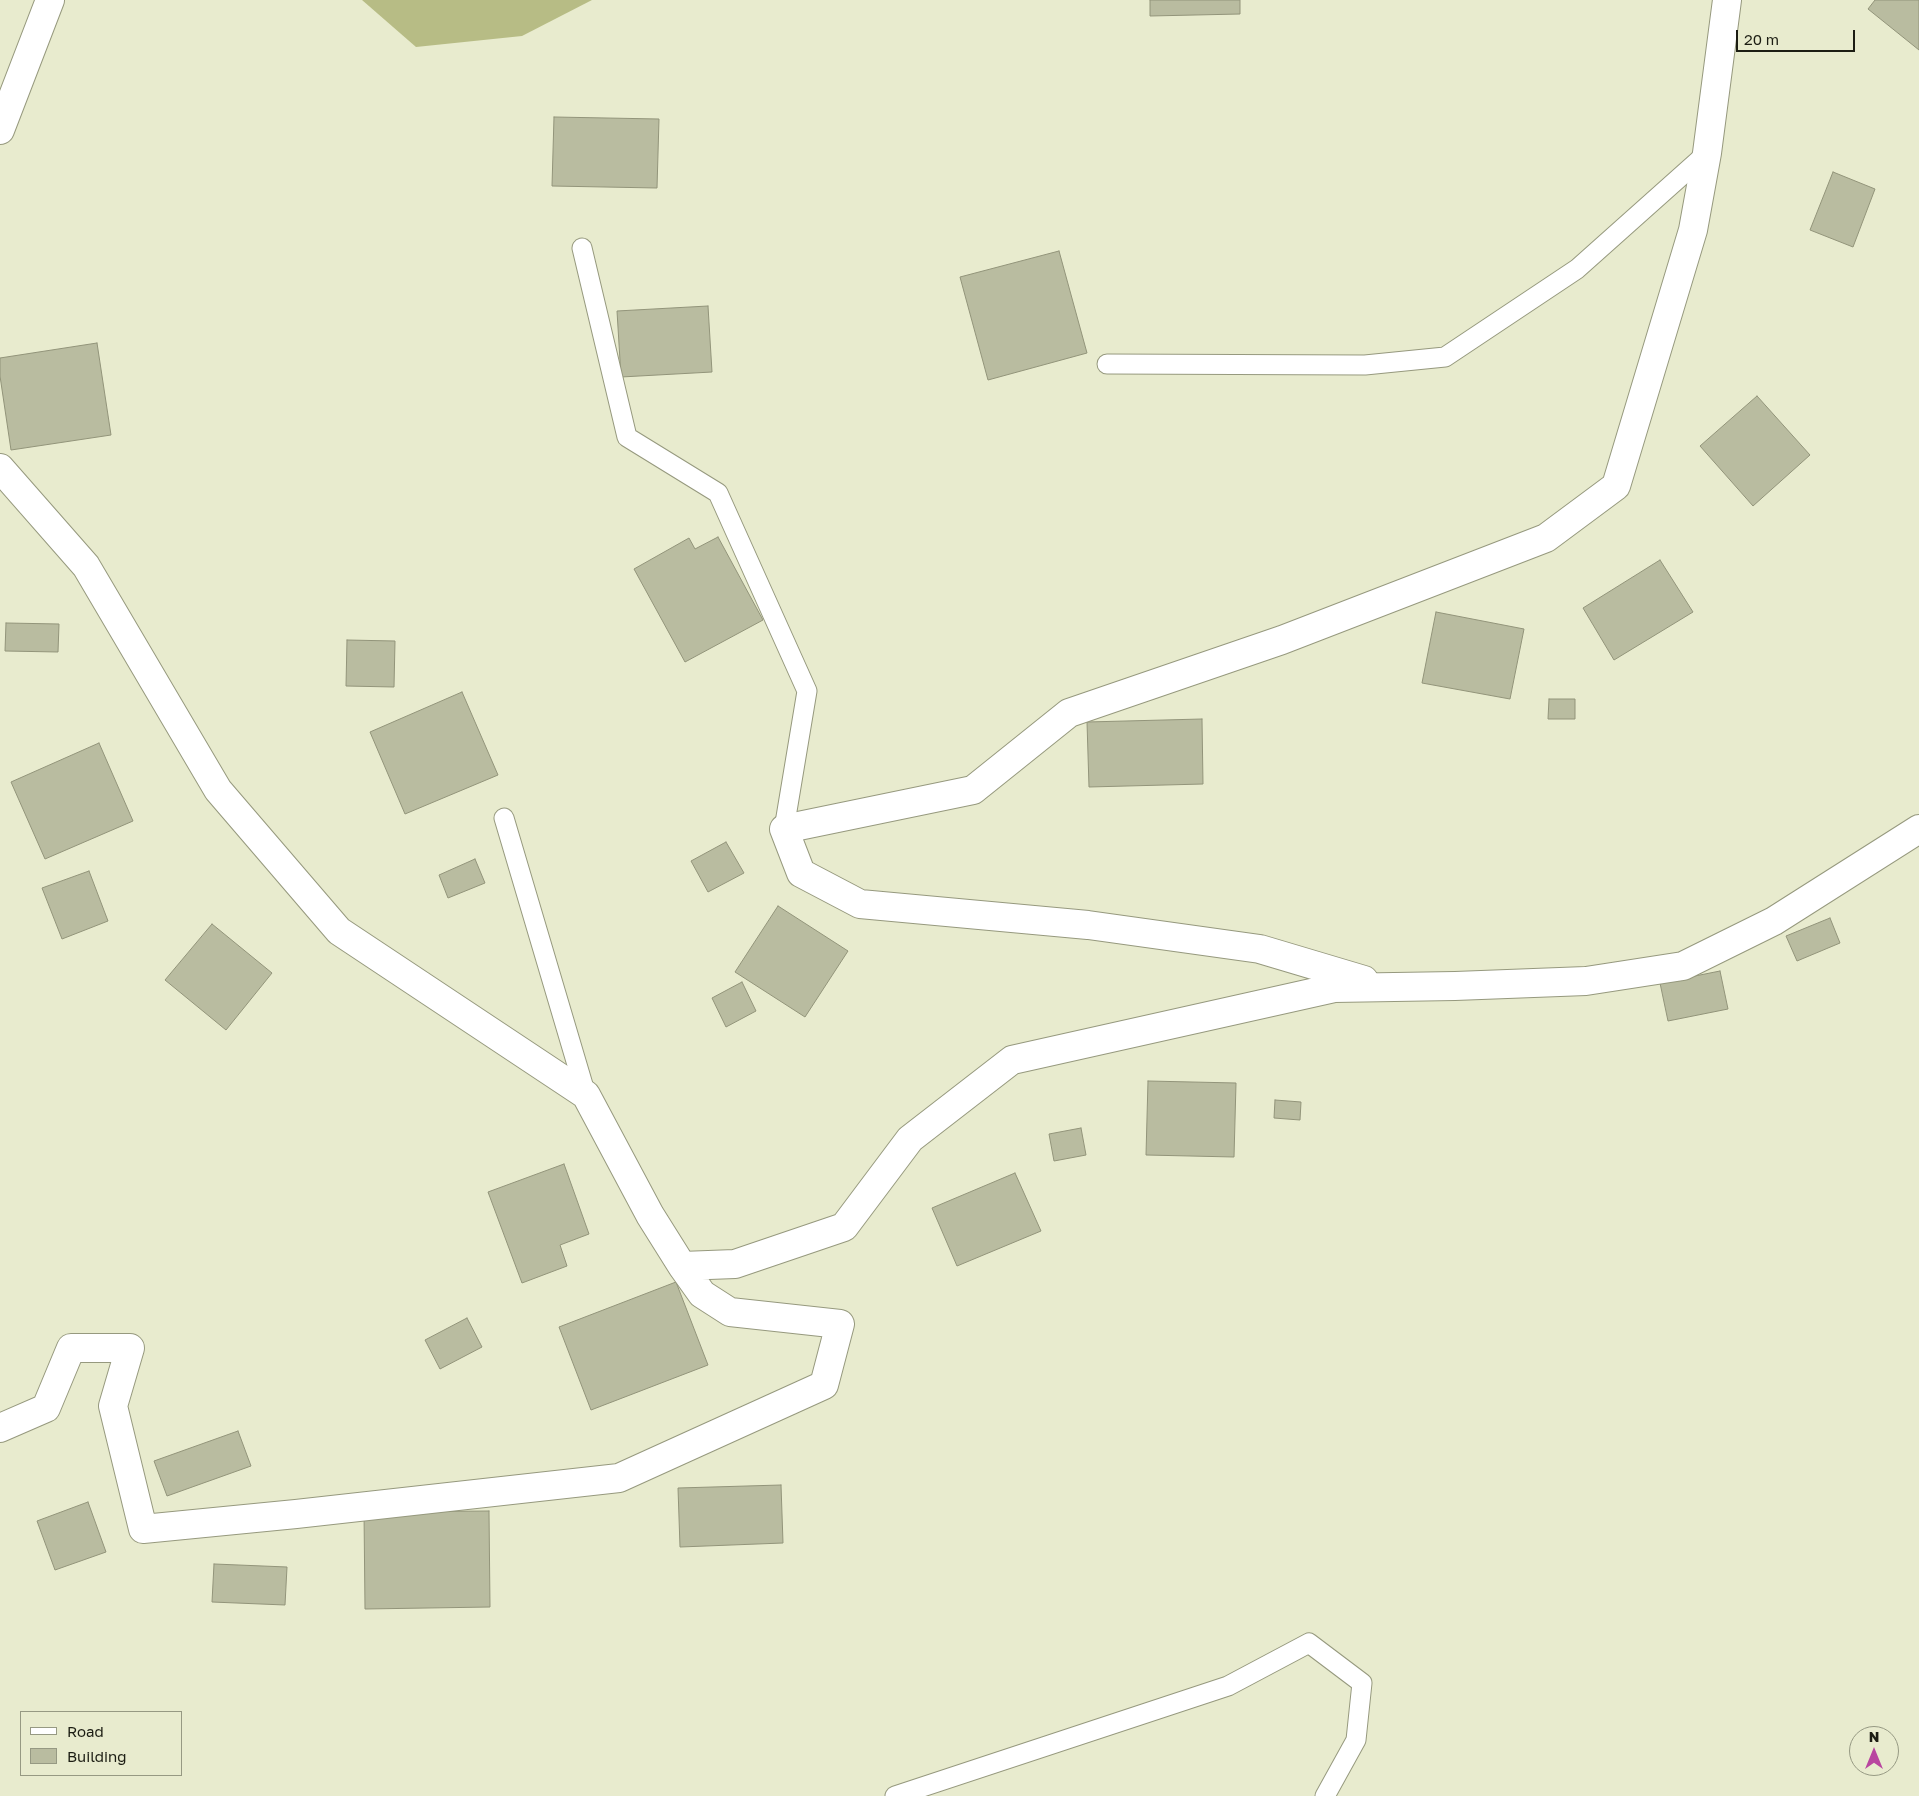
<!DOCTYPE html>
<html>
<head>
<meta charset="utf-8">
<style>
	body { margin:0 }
	#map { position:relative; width:1919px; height:1796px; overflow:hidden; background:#e8ebce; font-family:"Golos Text",sans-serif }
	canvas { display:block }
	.legend { position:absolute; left:20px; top:1711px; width:162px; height:65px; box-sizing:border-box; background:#e8ebce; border:1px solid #969983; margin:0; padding:6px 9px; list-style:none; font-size:15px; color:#1c1d13 }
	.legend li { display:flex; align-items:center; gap:10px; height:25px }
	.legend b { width:25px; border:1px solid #969983 }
	.north { position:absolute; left:1849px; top:1726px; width:50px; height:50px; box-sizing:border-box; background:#e8ebce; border:1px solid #969983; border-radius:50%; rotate:0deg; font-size:14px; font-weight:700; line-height:20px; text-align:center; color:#1c1d13 }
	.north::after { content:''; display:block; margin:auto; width:18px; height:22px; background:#b946a0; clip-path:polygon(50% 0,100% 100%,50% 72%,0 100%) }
	.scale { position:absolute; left:1736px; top:30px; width:119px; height:22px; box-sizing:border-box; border:2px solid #1c1d13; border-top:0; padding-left:6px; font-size:15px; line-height:18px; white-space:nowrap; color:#1c1d13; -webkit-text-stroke:4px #e8ebce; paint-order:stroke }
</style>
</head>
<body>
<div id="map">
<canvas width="1919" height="1796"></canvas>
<ul class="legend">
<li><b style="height:6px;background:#fff"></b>Road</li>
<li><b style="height:14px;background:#b9bca0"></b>Building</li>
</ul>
<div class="north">N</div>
<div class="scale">20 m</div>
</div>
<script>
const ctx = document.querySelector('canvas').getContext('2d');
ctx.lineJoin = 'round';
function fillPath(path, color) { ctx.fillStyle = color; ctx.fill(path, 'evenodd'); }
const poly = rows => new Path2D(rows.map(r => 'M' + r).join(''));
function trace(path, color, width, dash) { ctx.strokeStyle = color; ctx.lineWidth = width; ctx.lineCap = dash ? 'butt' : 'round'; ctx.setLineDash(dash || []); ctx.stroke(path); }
fillPath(poly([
	[362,0,592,0,522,36,416,47]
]), '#b7bc85');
const building = poly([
	[1150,0,1240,0,1240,14,1150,16,1150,0],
	[1875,0,1919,0,1919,50,1868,9,1875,0],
	[554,117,659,119,657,188,552,186,554,117],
	[1833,172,1875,189,1853,247,1810,230,1833,172],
	[1059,251,1087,353,988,380,960,277,1059,251],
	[708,306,712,372,621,377,617,311,708,306],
	[97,343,111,435,11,450,0,376,0,358,97,343],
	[1757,396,1810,455,1753,506,1700,446,1757,396],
	[718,537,763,620,685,662,634,569,689,538,695,549,718,537],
	[1660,560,1693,612,1614,660,1583,608,1660,560],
	[1436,612,1524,629,1510,699,1422,683,1436,612],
	[6,623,59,624,58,652,5,651,6,623],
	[347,640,395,641,394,687,346,686,347,640],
	[462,692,498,775,405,814,370,732,462,692],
	[1549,699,1575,699,1575,719,1548,719,1549,699],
	[1202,719,1203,784,1089,787,1087,722,1202,719],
	[99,743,133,821,45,859,11,782,99,743],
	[726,842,744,873,708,892,691,861,726,842],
	[475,859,485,883,448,898,439,875,475,859],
	[89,871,108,921,62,939,42,888,89,871],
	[778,906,848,951,805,1017,735,972,778,906],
	[1830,918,1840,943,1797,961,1786,936,1830,918],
	[212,924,272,973,226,1030,165,980,212,924],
	[1720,971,1728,1009,1668,1021,1660,983,1720,971],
	[742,982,756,1011,726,1027,712,998,742,982],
	[1148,1081,1236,1083,1234,1157,1146,1155,1148,1081],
	[1275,1100,1301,1102,1300,1120,1274,1118,1275,1100],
	[1081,1128,1086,1155,1054,1161,1049,1134,1081,1128],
	[564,1164,589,1234,560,1245,567,1266,522,1283,488,1192,564,1164],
	[1015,1173,1041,1231,957,1266,932,1208,1015,1173],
	[676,1282,708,1365,591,1410,559,1327,676,1282],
	[467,1318,482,1347,440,1369,425,1340,467,1318],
	[238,1431,251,1466,167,1496,154,1461,238,1431],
	[781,1485,783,1543,680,1547,678,1488,781,1485],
	[88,1502,106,1552,55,1570,37,1521,88,1502],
	[489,1511,490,1607,365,1609,364,1512,489,1511],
	[214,1564,287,1567,285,1605,212,1602,214,1564]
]);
fillPath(building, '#b9bca0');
trace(building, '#92947a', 1);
const lane = poly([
	[582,248,627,437,718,493,807,691,784,829],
	[1107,364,1365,365,1445,357,1577,269,1707,153],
	[504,818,586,1095],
	[895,1796,1228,1686,1309,1643,1362,1683,1356,1740,1325,1796]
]);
const street = poly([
	[0,130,50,0],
	[0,468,86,566,218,790,339,931,586,1095,650,1215,682,1266,735,1264,844,1227,910,1139,1012,1060,1334,988,1455,986,1586,981,1683,966,1774,921,1919,829],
	[1364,980,1260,949,1088,925,860,904,801,873,784,829,973,790,1069,713,1282,640,1546,538,1616,486,1693,230,1707,153,1727,0],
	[0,1428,46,1408,71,1348,130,1348,113,1406,143,1529,296,1514,619,1478,824,1385,840,1324,730,1312,702,1294,682,1266]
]);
trace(lane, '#96997e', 21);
trace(street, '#96997e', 30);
trace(lane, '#fff', 19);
trace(street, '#fff', 28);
</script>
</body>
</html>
